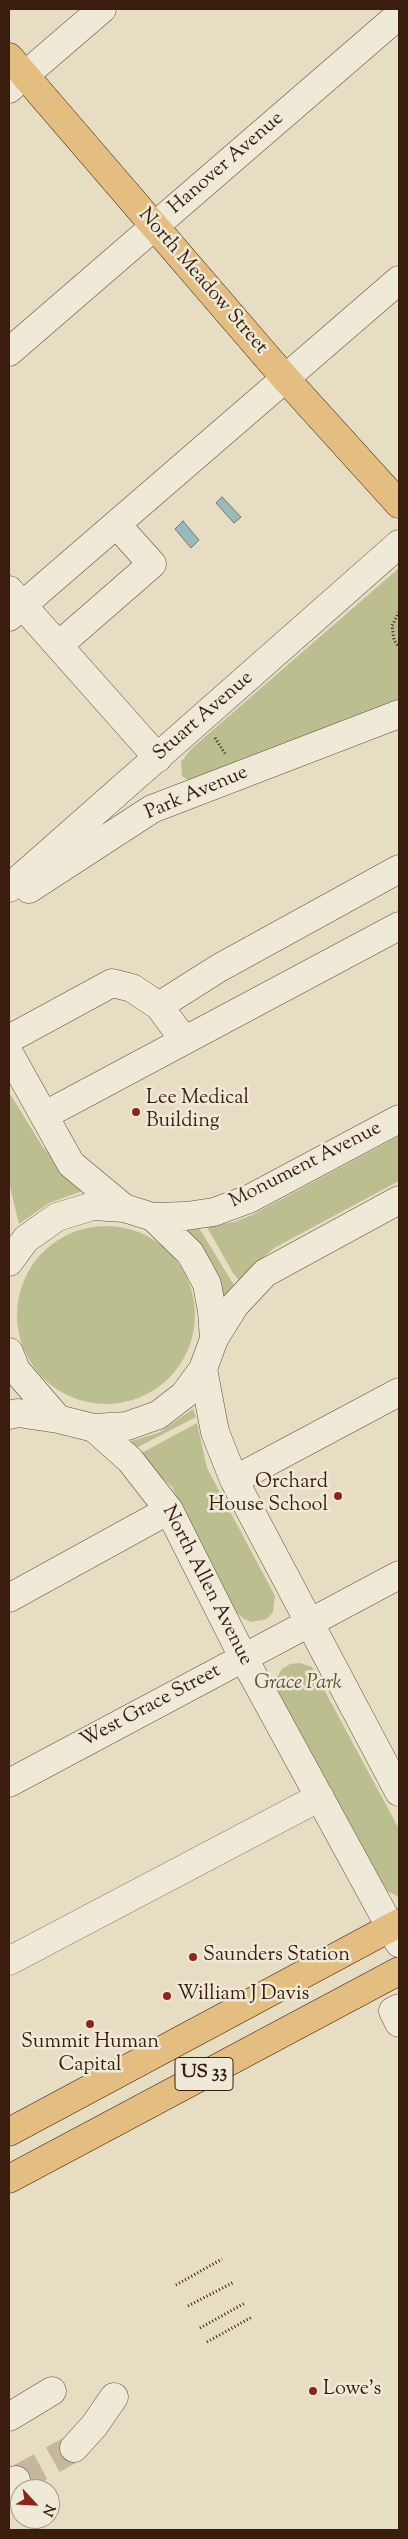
<!DOCTYPE html>
<html>
<head>
<meta charset="utf-8">
<style>
	body { margin:0 }
	#map { position:relative; width:408px; height:2539px; overflow:hidden; background:#e7ddc2; font-family:"Sorts Mill Goudy",serif }
	canvas { display:block }
	.frame { position:absolute; inset:0; border:10px solid #3a1d0d; pointer-events:none }
	.north { position:absolute; left:10px; top:2479px; width:50px; height:50px; box-sizing:border-box; background:#efe9d7; border:1px solid #a79786; border-radius:50%; rotate:115deg; font-size:14px; font-weight:700; line-height:20px; text-align:center; color:#3a1d0d }
	.north::after { content:''; display:block; margin:auto; width:18px; height:22px; background:#8f2418; clip-path:polygon(50% 0,100% 100%,50% 72%,0 100%) }
</style>
</head>
<body>
<div id="map">
<canvas width="408" height="2539"></canvas>
<div class="frame"></div>
<div class="north">N</div>
</div>
<script>
const ctx = document.querySelector('canvas').getContext('2d');
ctx.lineJoin = 'round';
function fillPath(path, color) { ctx.fillStyle = color; ctx.fill(path, 'evenodd'); }
const poly = rows => new Path2D(rows.map(r => 'M' + r).join(''));
function trace(path, color, width, dash) { ctx.strokeStyle = color; ctx.lineWidth = width; ctx.lineCap = dash ? 'butt' : 'round'; ctx.setLineDash(dash || []); ctx.stroke(path); }
function label(font, color, halo, rows, align = 'center') {
  ctx.font = font + ' "Sorts Mill Goudy",serif'; ctx.lineWidth = 5; ctx.setLineDash([]); ctx.textBaseline = 'middle'; ctx.strokeStyle = halo; ctx.fillStyle = color; for (const [text, x, y, turn = 0] of rows) {
    ctx.save(); ctx.translate(x, y); ctx.rotate((+turn || 0) * Math.PI / 180); ctx.textAlign = isNaN(turn) ? turn : align; if (halo) ctx.strokeText(text, 0, 0); ctx.fillText(text, 0, 0); ctx.restore();
  }
}
fillPath(poly([
	[399,568,399,700,207,778,197,781,188,780,182,776,181,762,191,749],
	[9,1092,42,1146,85,1190,49,1203,19,1224,9,1182],
	[399,1136,399,1181,274,1248,239,1280,233,1273,207,1227,234,1222,252,1215],
	'17 1315a89 89 0 1 1 178 0a89 89 0 1 1-178 0Z',
	[199,1228,234,1285,222,1298,183,1230],
	[193,1409,196,1417,132,1450,128,1442,158,1433],
	[197,1423,207,1468,275,1596,273,1612,267,1619,252,1622,244,1619,237,1613,172,1487,138,1455],
	[300,1663,312,1667,399,1829,399,1897,387,1891,276,1689,276,1679,282,1669,290,1664]
]), '#bbbf8f');
const water = poly([
	[222,497,241,517,234,523,216,503,222,497],
	[183,521,199,540,191,548,175,529,183,521]
]);
fillPath(water, '#98baba');
trace(water, '#727b75', 1);
trace(poly([
	[16,2480,74,2448]
]), '#c4b79e', 28, [28, 14]);
const minor = poly([
	[9,89,102,9],
	[9,352,399,15],
	[9,590,158,758],
	[9,617,399,280],
	[59,645,152,564,117,525],
	[9,888,399,544],
	[29,889,152,809,399,714],
	[159,1006,219,968,399,869],
	[9,1039,112,983,132,988,159,1006,184,1040],
	[9,1053,71,1164,124,1208],
	[45,1115,399,926],
	[153,1217,186,1216,214,1212,249,1199,399,1119],
	[9,1262,26,1239,57,1217,93,1206,124,1208,153,1217,190,1253,199,1269,207,1284,212,1311,214,1339,203,1369,184,1395,158,1415,127,1426,94,1428,58,1419,16,1370,9,1352],
	[214,1339,235,1305,265,1273,399,1200],
	[203,1369,215,1432,234,1480,399,1792],
	[9,1415,18,1413,58,1419],
	[94,1428,130,1460,169,1510,243,1657,399,1943],
	[234,1480,399,1392],
	[9,1598,169,1510],
	[9,1783,399,1575],
	[9,1961,320,1797],
	[399,2008,393,2011,399,2023],
	[9,2417,52,2391],
	[74,2448,94,2426,114,2397],
	[9,2484,16,2480]
]);
const major = poly([
	[9,57,285,378,399,504],
	[9,2132,399,1923],
	[9,2179,399,1971]
]);
trace(minor, '#654d3a', 29);
trace(major, '#3a1d0d', 29);
trace(poly([
	[399,612,392,626,394,640,399,647],
	[215,738,226,755],
	[176,2285,222,2259],
	[188,2306,234,2282],
	[200,2328,245,2303],
	[207,2342,252,2317]
]), '#3a1d0d', 3, [1, 2.5]);
trace(minor, '#efe9d7', 28);
trace(major, '#e4be81', 28);
for (const [x, y, r, color] of [
	[136,1112,5,"#8f2418"],
	[338,1496,5,"#8f2418"],
	[193,1957,5,"#8f2418"],
	[167,1996,5,"#8f2418"],
	[90,2024,5,"#8f2418"],
	[313,2391,5,"#8f2418"]
]) { const dot = new Path2D(); dot.arc(x, y, r, 0, 2 * Math.PI); ctx.fillStyle = color; ctx.fill(dot); trace(dot, '#efe9d7', 2); }
for (const [x, y, w] of [
	[204,2074,58]
]) { const box = new Path2D(); box.roundRect(x - w / 2, y - 16.5, w, 33, 4); ctx.fillStyle = '#efe9d7'; ctx.fill(box); trace(box, '#3a1d0d', 1); }
label('bold 19px', '#3a1d0d', null, [
	["US 33",204,2074]
]);
label('20px', '#3a1d0d', '#efe9d7', [
	["Hanover Avenue",227,164,-41],
	["North Meadow Street",202,282,49],
	["Stuart Avenue",204,717,-41],
	["Park Avenue",197,794,-23],
	["Monument Avenue",306,1166,-27],
	["North Allen Avenue",206,1586,63],
	["West Grace Street",151,1707,-28]
]);
label('20px', '#3a1d0d', '#efe9d7', [
	["Lee Medical",146,1100],
	["Building",146,1123],
	["Orchard",328,1484,"right"],
	["House School",328,1507,"right"],
	["Saunders Station",203,1957],
	["William J Davis",177,1996],
	["Summit Human",90,2044,"center"],
	["Capital",90,2067,"center"],
	["Lowe's",323,2391]
], 'left');
label('italic 20px', '#614e34', '#efe9d7', [
	["Grace Park",298,1685]
]);
</script>
</body>
</html>
